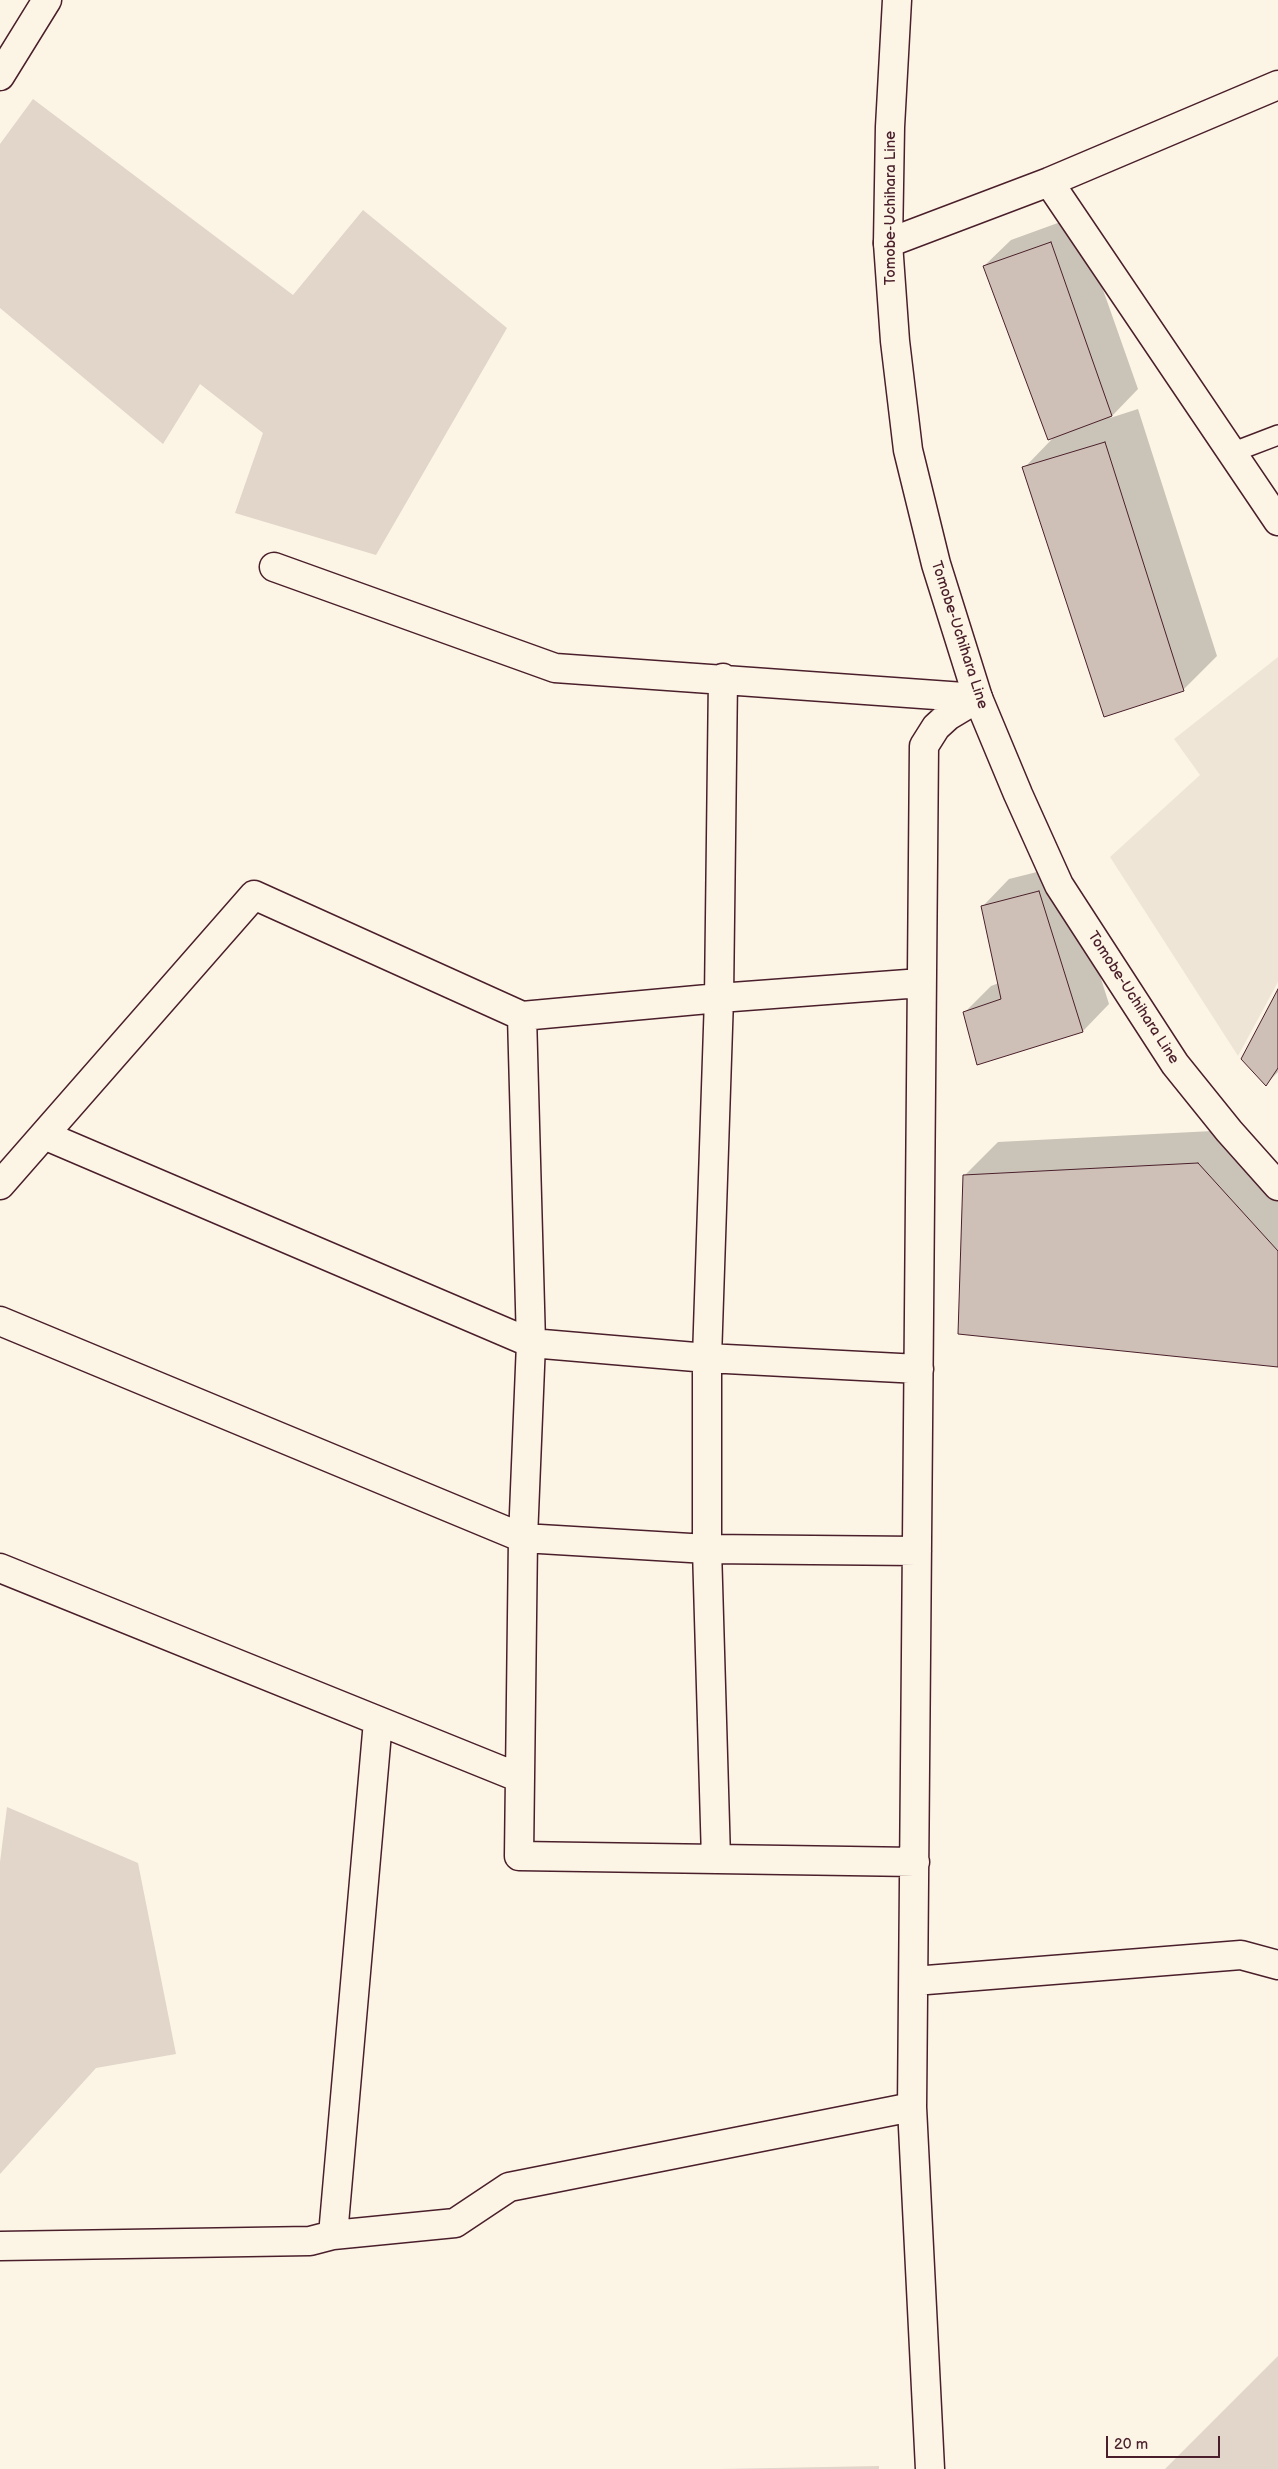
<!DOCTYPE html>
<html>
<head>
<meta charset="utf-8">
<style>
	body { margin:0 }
	#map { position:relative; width:1278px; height:2469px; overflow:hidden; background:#fcf5e5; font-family:"Balsamiq Sans",sans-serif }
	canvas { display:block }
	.scale { position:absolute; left:1106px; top:2436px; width:114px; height:22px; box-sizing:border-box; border:2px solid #4a1f2b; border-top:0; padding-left:6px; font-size:15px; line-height:18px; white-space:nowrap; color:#4a1f2b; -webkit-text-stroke:4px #fcf5e5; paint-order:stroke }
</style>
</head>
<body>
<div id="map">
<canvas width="1278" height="2469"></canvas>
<div class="scale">20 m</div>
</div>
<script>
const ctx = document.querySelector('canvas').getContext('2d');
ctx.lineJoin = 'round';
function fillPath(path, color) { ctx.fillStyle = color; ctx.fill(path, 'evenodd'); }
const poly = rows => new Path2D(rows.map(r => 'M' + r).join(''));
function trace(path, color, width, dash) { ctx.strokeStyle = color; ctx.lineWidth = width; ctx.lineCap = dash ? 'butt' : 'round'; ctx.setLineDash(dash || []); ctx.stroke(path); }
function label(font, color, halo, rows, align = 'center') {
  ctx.font = font + ' "Balsamiq Sans",sans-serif'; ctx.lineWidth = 5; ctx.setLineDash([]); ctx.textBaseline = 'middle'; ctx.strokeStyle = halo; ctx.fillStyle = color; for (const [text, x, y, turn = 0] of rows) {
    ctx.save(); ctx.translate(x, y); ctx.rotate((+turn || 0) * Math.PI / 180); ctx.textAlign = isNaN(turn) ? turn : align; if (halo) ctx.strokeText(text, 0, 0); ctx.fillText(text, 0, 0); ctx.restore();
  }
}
fillPath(poly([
	[1278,657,1278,982,1238,1056,1110,857,1200,775,1174,739]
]), '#eee5d7');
fillPath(poly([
	[33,99,293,295,363,210,507,328,376,555,235,513,263,433,200,384,163,444,0,308,0,144],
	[7,1807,138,1863,176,2054,96,2068,0,2174,0,1862],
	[1278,2356,1278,2469,1165,2469],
	[879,2466,879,2469,720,2469]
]), '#e2d5ca');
fillPath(poly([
	[1077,216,1138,389,1110,418,1138,409,1217,656,1183,690,1024,468,1055,436,984,266,1011,240],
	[1065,865,1109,1004,1083,1031,978,1063,965,1012,991,986,999,983,983,906,1009,879],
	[1278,992,1278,1072,1266,1084],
	[1232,1130,1278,1180,1278,1366,964,1176,998,1142]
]), '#0003');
const building = poly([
	[1051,242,1112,416,1048,440,983,266,1051,242],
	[1105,442,1184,691,1104,717,1022,467,1105,442],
	[1039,891,1083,1032,977,1065,963,1012,1001,999,981,906,1039,891],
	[1278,989,1278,1068,1266,1086,1241,1059,1278,989],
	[1198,1163,1278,1251,1278,1367,958,1334,963,1175,1198,1163]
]);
fillPath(building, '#cfc0b7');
trace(building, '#4a1f2b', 1);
const service = poly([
	[1231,453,1278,435]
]);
const minor = poly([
	[0,76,47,0],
	[1049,182,1278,521],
	[888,243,1049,182,1278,85],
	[274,567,555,668,978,698],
	[522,1016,531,1343,523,1538,519,1856,915,1862],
	[44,1135,531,1343,707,1358,919,1369],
	[0,1185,254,895,522,1016,719,998,921,983],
	[0,1321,523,1538,707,1549,917,1551],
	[0,1568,520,1778],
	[716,1859,707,1549,707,1358,719,998,723,678],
	[914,1981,1241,1955,1278,1965],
	[333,2235,378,1721],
	[0,2246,310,2241,333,2235,455,2223,509,2187,912,2107],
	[930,2469,912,2107,924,746,936,727,948,716,978,698]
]);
const secondary = poly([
	[897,0,890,127,888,243,895,341,908,450,936,564,978,698,1018,794,1059,885,1175,1064,1229,1131,1278,1186]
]);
trace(service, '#4a1f2b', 22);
trace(minor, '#4a1f2b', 31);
trace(secondary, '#4a1f2b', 31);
trace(service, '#fcf5e5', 19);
trace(minor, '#fcf5e5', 28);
trace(secondary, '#fcf5e5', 28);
label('15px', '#4a1f2b', '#fcf5e5', [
	["Tomobe-Uchihara Line",891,208,-90],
	["Tomobe-Uchihara Line",959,635,72],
	["Tomobe-Uchihara Line",1133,998,57]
]);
</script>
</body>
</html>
